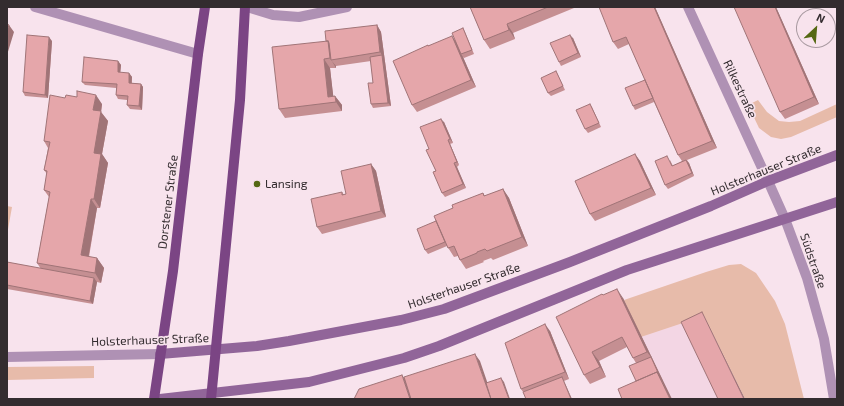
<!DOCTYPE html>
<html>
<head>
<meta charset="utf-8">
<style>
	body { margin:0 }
	#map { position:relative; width:844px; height:406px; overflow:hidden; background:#f8e3ed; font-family:"Exo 2",sans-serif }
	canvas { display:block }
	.frame { position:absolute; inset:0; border:8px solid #332c2f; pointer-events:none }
	.north { position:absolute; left:796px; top:8px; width:40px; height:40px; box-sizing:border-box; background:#f8e3ed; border:1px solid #a99aa1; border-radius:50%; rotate:26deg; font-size:11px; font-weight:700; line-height:16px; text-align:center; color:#332c2f }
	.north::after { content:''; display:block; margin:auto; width:14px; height:18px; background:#556813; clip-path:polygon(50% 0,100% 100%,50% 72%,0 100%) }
</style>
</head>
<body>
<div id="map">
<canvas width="844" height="406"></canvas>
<div class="frame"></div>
<div class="north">N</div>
</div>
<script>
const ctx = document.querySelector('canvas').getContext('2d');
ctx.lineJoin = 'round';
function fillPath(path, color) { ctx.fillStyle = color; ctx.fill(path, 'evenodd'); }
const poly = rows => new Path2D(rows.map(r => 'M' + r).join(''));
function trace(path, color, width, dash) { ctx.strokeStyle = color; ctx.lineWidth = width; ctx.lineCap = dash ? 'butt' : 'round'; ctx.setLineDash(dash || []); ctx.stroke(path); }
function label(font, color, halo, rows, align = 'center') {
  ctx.font = font + ' "Exo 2",sans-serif'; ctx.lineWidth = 3.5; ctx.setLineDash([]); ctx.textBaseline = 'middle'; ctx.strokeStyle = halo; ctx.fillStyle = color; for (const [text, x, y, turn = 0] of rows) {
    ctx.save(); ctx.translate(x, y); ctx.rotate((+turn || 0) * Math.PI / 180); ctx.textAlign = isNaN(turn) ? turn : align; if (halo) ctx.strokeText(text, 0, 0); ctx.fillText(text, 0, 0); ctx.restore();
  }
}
fillPath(poly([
	[704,316,745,399,672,399,641,337]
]), '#f3d6e4');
fillPath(poly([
	[758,100,767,112,779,121,789,122,800,121,837,104,837,117,791,137,781,139,771,137,759,128,748,105],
	[7,206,12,207,7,235],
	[741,264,756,273,775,301,785,324,804,399,745,399,704,316,641,337,624,300,706,272,729,265],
	[94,366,94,378,7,380,7,367]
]), '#e7bbaa');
trace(poly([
	[35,7,198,54],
	[247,7,273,15,299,17,347,7],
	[688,7,768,181]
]), '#af91b4', 10);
trace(poly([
	[768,181,785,219,807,278,824,339,834,399],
	[7,357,160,354]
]), '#af91b4', 10);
trace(poly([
	[160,354,257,346,289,341,401,320,444,309,570,262,711,206,768,181,837,155],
	[160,399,309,382,404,358,439,346,627,270,837,202]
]), '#916599', 10);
trace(poly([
	[154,399,173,271,198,54,205,7],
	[211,399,240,100,245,7]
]), '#7b4584', 10);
fillPath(poly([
	[470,7,573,7,574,8,513,33,515,39,490,49,484,40],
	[655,7,717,148,687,160,689,163,694,176,668,189,665,185,670,160,673,166,682,161,678,155,654,102,635,110,633,106,645,80,629,44,618,49,613,42],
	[776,7,819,104,785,119,780,112],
	[377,25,381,32,391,106,373,108,371,104,373,83,371,61,336,66,336,68,330,68,333,96,335,96,342,105,342,111,285,118,279,109,326,41],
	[463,28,465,32,474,54,464,58,463,57,476,87,417,112,412,105,428,46,455,40],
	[573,38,581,57,561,66,559,62],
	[52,41,48,98,25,96,23,92],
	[118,61,121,65,120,73,129,73,132,77,132,83,141,84,143,87,142,110,130,109,127,105,127,100,118,99,116,95,116,88,85,85,82,82],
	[556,71,558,75,565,90,551,96,548,93],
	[65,98,102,104,101,112,108,121,102,154,108,163,100,208,97,208,89,257,97,258,104,268,101,283,97,282,93,304,7,289,7,262,41,269,37,263,49,197,44,190,47,174,44,170,48,148,44,141],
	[590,104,592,107,601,127,588,133,585,129],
	[444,122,453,143,450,144,459,165,457,167,466,188,445,197,442,193,429,149],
	[635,154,640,161,656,195,595,221,590,214],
	[371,164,376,171,386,217,322,234,317,227,342,192,344,195,346,194],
	[503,189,509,198,528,246,493,260,491,258,483,261,484,262,466,269,460,260,458,256,454,257,447,246,428,254,425,250,436,221,453,208,483,193,485,196],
	[603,295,623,298,663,381,636,381,636,363,633,358,627,347,599,361,606,377,590,384,584,375],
	[550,331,569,379,564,381,523,392,521,389]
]), '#c58f92');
fillPath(poly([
	[654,7,655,7,717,148,712,141],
	[775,7,776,7,819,104,814,97],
	[507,24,513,33,515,39,509,30],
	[9,25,14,32,7,55,7,31],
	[377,25,381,32,391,106,388,103,382,55,380,52],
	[570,35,573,38,581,57,578,53],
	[452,36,457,43,461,54,463,57,476,87,471,80],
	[49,37,52,41,48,98,45,95],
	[328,41,334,50,331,60,336,66,336,68,330,58],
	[324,59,330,68,334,102,328,97],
	[118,61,121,65,120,76,118,72],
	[129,73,132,77,131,87,129,83],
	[141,84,143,87,142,110,139,106],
	[96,95,102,104,101,112,108,121,102,154,108,163,100,208,94,199,93,110],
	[335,96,342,105,342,111,336,102],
	[441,119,444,122,453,143,450,139],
	[448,140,450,144,459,165,457,162],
	[635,154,640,161,656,195,651,188],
	[686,160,689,163,694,176,692,173],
	[454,163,457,167,466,188,463,184],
	[371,164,376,171,386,217,381,211],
	[503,189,509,198,528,246,522,237],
	[91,199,97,208,87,265,81,255],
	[97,258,104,268,101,283,95,273],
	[94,278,97,282,93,304,90,301],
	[617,289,623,298,672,399,670,399,657,372,651,357,647,352],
	[702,312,704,316,745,399,744,399],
	[545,324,550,331,569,379,565,372],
	[592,352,599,361,606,377,600,367],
	[475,354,480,361,493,399,491,399],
	[402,375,409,384,413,399,410,399],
	[562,377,564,381,572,399,571,399],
	[501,378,504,382,510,399,509,399]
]), '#a07477');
const building = poly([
	[470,7,548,7,507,24,509,30,484,40,470,7],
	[599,7,654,7,712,141,678,155,626,37,613,42,599,7],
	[734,7,775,7,814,97,780,112,734,7],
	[7,24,9,25,7,31,7,24],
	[377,25,380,52,331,60,329,43,328,41,326,41,325,31,377,25],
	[463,28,472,50,461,54,452,33,463,28],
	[27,35,49,37,45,95,23,92,27,35],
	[570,35,578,53,559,62,550,43,570,35],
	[452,36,471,80,412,105,393,61,428,45,428,46,452,36],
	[328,41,330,58,324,59,328,97,335,96,336,102,279,109,272,47,328,41],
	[382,55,388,103,371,104,368,83,373,83,370,57,382,55],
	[84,57,118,61,118,72,129,73,129,83,141,84,139,106,127,105,128,96,116,95,117,84,82,82,84,57],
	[556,71,563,86,548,93,541,78,556,71],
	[645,80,653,98,633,106,625,88,645,80],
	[77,91,96,95,93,110,101,111,94,153,101,154,94,199,91,199,81,255,97,258,95,273,37,263,50,192,44,190,47,171,44,170,50,142,44,141,50,95,65,98,66,95,77,97,77,91],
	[590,104,599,123,585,129,576,110,590,104],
	[441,119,450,139,448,140,457,162,454,163,463,184,442,193,433,172,436,171,426,150,429,149,420,127,441,119],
	[635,154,651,188,590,214,575,181,635,154],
	[667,156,672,166,686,160,692,173,665,185,655,161,667,156],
	[371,164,381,211,317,227,311,199,342,192,342,195,346,194,341,171,371,164],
	[503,189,522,237,487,251,485,249,477,252,477,253,460,260,454,246,448,248,434,216,453,208,452,205,483,193,484,196,503,189],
	[436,221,445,242,425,250,417,229,436,221],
	[7,262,94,278,90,301,7,285,7,262],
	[617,289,647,352,633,358,622,337,592,352,600,367,584,375,556,317,602,294,603,295,617,289],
	[702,312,744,399,718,399,681,322,702,312],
	[545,324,565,372,521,389,505,343,545,324],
	[475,354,491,399,411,399,404,377,475,354],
	[651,357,660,377,657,372,636,381,629,366,651,357],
	[657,372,670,399,622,399,618,389,657,372],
	[402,375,410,399,354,399,359,389,402,375],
	[562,377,571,399,526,399,523,392,562,377],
	[501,378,509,399,491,399,486,383,501,378]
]);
fillPath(building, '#e5a6aa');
trace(building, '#a07477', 1);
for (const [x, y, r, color] of [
	[257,184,4,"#556813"]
]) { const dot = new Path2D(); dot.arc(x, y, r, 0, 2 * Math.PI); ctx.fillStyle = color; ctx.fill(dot); trace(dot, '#f8e3ed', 1.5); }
label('12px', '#332c2f', '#f8e3ed', [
	["Rilkestraße",740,89,65],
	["Holsterhauser Straße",766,170,-22],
	["Dorstener Straße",168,202,-83],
	["Südstraße",813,261,71],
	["Holsterhauser Straße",464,286,-19],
	["Holsterhauser Straße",150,340,-2]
]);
label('12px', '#332c2f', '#f8e3ed', [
	["Lansing",265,184]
], 'left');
</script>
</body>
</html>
